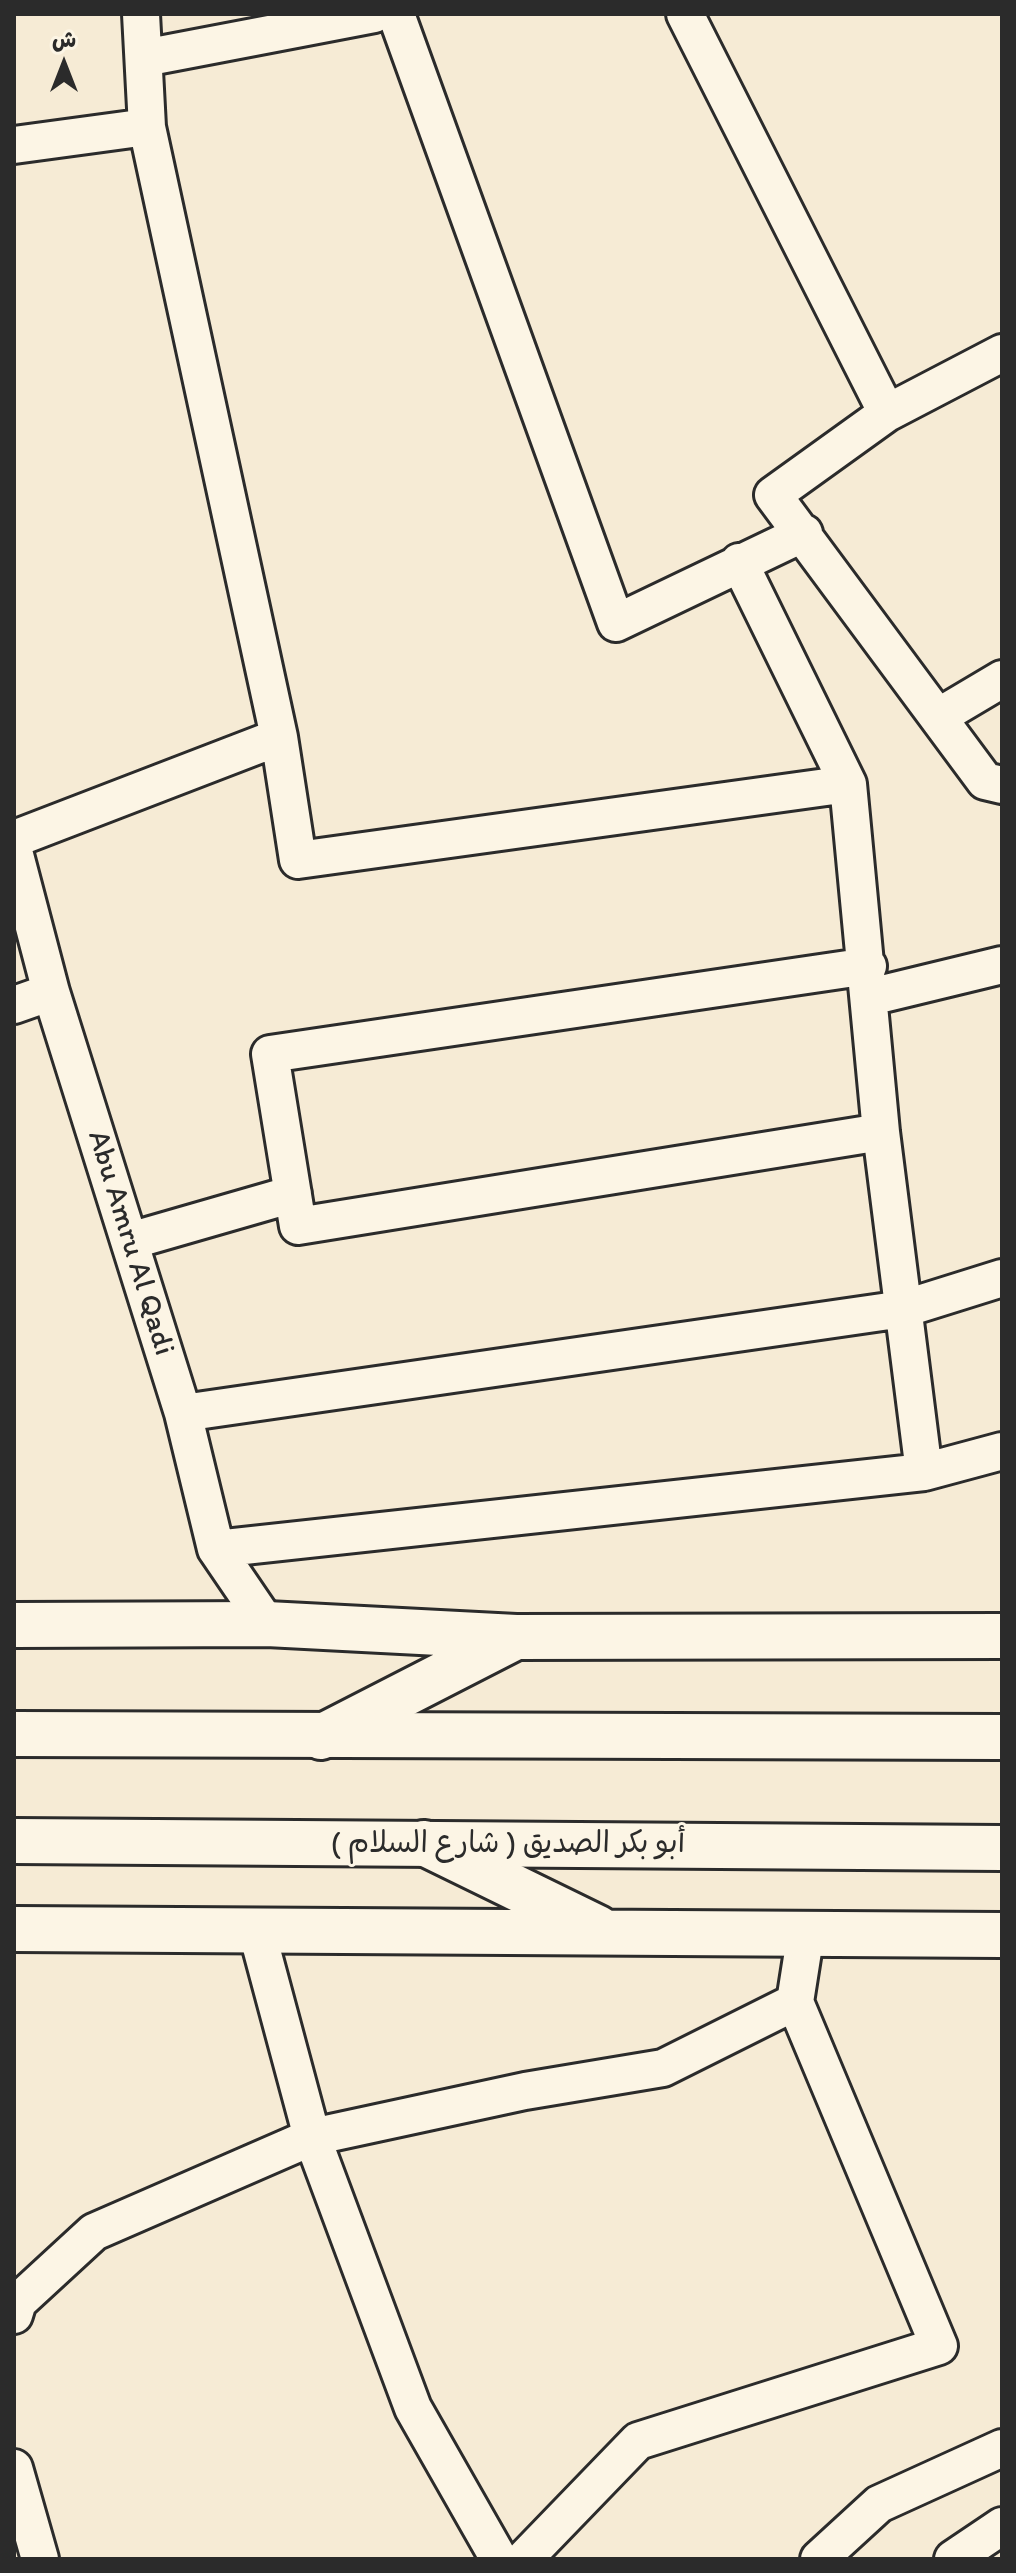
<!DOCTYPE html>
<html>
<head>
<meta charset="utf-8">
<style>
	body { margin:0 }
	#map { position:relative; width:1016px; height:2573px; overflow:hidden; background:#f6ebd5; font-family:Itim,"Playpen Sans Arabic",sans-serif }
	canvas { display:block }
	.frame { position:absolute; inset:0; border:16px solid #2b2b2b; pointer-events:none }
	.north { position:absolute; left:24px; top:24px; width:80px; height:80px; -webkit-text-stroke:6px #fcf5e5; paint-order:stroke; rotate:0deg; font-size:22px; font-weight:700; line-height:32px; text-align:center; color:#2b2b2b }
	.north::after { content:''; display:block; margin:auto; width:28px; height:36px; background:#2b2b2b; clip-path:polygon(50% 0,100% 100%,50% 72%,0 100%) }
</style>
</head>
<body>
<div id="map">
<canvas width="1016" height="2573"></canvas>
<div class="frame"></div>
<div class="north">ش</div>
</div>
<script>
const ctx = document.querySelector('canvas').getContext('2d');
ctx.lineJoin = 'round';
const poly = rows => new Path2D(rows.map(r => 'M' + r).join(''));
function trace(path, color, width, dash) { ctx.strokeStyle = color; ctx.lineWidth = width; ctx.lineCap = dash ? 'butt' : 'round'; ctx.setLineDash(dash || []); ctx.stroke(path); }
function label(font, color, halo, rows, align = 'center') {
  ctx.font = font + ' Itim,"Playpen Sans Arabic",sans-serif'; ctx.lineWidth = 6; ctx.setLineDash([]); ctx.textBaseline = 'middle'; ctx.strokeStyle = halo; ctx.fillStyle = color; for (const [text, x, y, turn = 0] of rows) {
    ctx.save(); ctx.translate(x, y); ctx.rotate((+turn || 0) * Math.PI / 180); ctx.textAlign = isNaN(turn) ? turn : align; if (halo) ctx.strokeText(text, 0, 0); ctx.fillText(text, 0, 0); ctx.restore();
  }
}
const minor = poly([
	[396,14,616,623,804,533],
	[685,14,887,413],
	[144,58,374,14],
	[14,145,147,127],
	[1002,353,887,413,773,495,985,781,1002,785],
	[739,562,848,784,881,1132,924,1472],
	[938,717,1002,679],
	[279,737,298,860,848,784],
	[14,839,279,737,147,127,141,14],
	[14,851,51,992,183,1413,216,1549,267,1624],
	[868,966,270,1054,298,1226,881,1132],
	[870,997,1002,965],
	[14,1005,51,992],
	[130,1241,293,1194],
	[183,1413,903,1309,1002,1278],
	[216,1549,924,1472,1002,1451],
	[257,1932,312,2137,413,2408,499,2559],
	[14,2315,18,2302,94,2232,312,2137,525,2091,663,2068,795,2002],
	[14,2468,40,2559],
	[524,2559,638,2441,939,2346,795,2002,806,1932],
	[819,2559,879,2504,1002,2448],
	[953,2559,1002,2526]
]);
const primary = poly([
	[14,1625,267,1624,516,1637,1002,1636],
	[321,1737,514,1638],
	[424,1843,598,1928],
	[14,1929,1002,1935]
]);
const motorway = poly([
	[14,1734,1002,1737],
	[14,1841,1002,1848]
]);
trace(minor, '#2b2b2b', 42);
trace(primary, '#2b2b2b', 50);
trace(motorway, '#2b2b2b', 50);
trace(minor, '#fcf5e5', 36);
trace(primary, '#fcf5e5', 44);
trace(motorway, '#fcf5e5', 44);
label('30px', '#2b2b2b', '#fcf5e5', [
	["Abu Amru Al Qadi",130,1243,73],
	["( شارع السلام ) أبو بكر الصديق",508,1844]
]);
</script>
</body>
</html>
